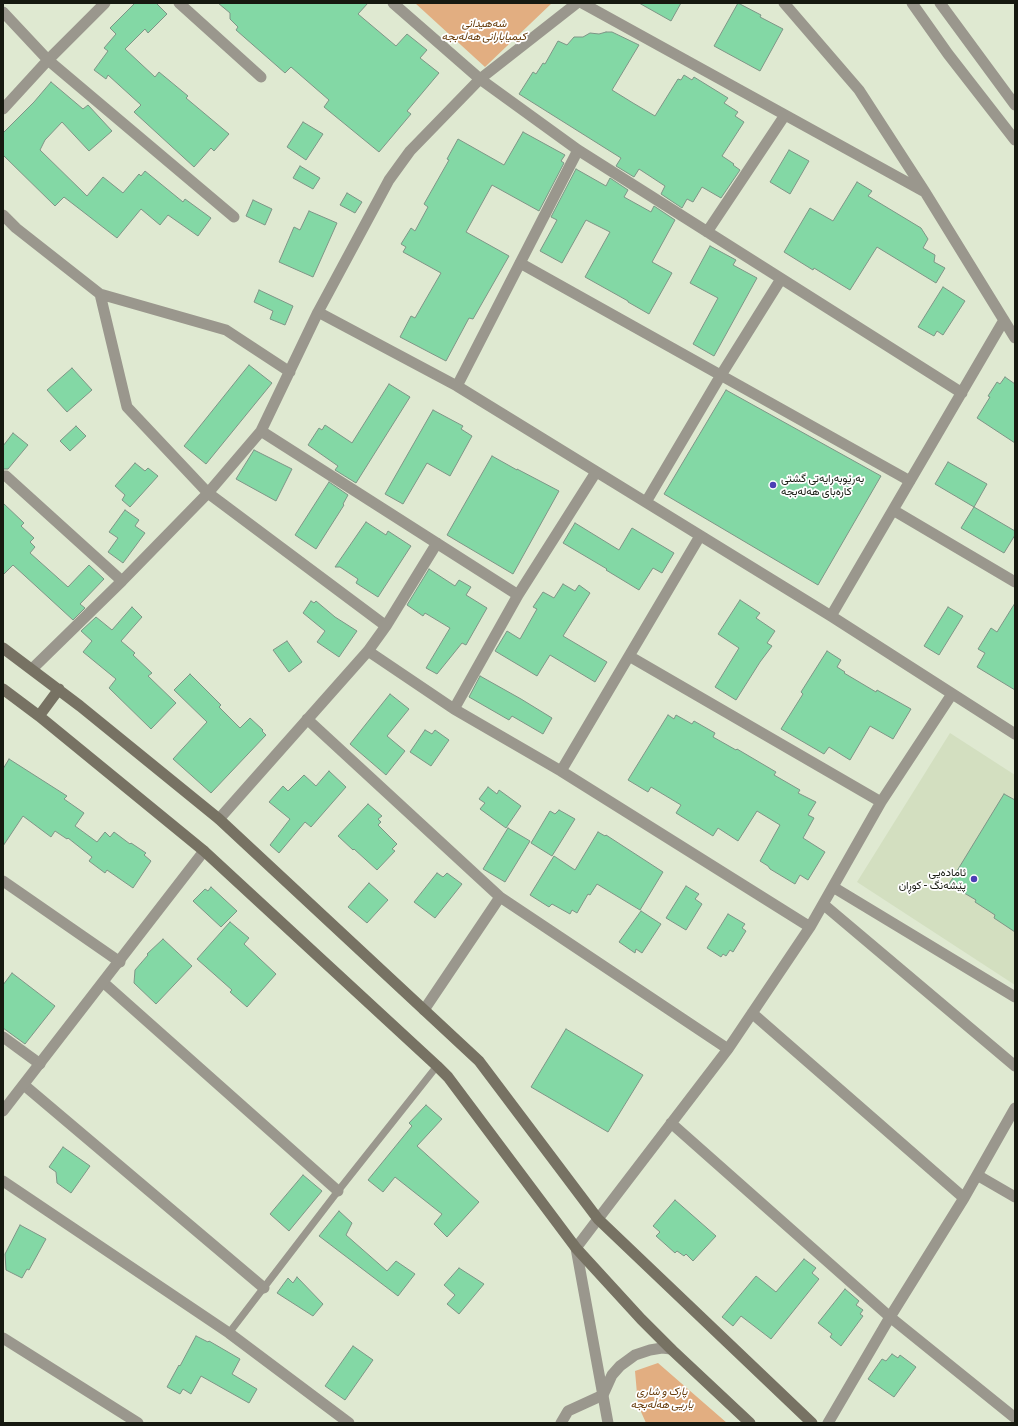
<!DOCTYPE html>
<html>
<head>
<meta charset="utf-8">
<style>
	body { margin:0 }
	#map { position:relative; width:1018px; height:1426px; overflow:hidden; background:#dfe9d1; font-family:Literata,serif }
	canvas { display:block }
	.frame { position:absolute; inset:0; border:4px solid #161910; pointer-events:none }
</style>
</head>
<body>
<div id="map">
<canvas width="1018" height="1426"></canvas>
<div class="frame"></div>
</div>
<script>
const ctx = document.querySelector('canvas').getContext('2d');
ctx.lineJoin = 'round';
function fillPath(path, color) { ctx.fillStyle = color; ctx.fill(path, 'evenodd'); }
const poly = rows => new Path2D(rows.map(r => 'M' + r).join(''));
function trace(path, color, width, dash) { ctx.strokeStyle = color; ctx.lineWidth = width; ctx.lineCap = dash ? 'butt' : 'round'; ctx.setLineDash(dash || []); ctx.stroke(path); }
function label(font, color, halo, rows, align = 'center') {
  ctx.font = font + ' Literata,Vazirmatn,serif'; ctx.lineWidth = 3.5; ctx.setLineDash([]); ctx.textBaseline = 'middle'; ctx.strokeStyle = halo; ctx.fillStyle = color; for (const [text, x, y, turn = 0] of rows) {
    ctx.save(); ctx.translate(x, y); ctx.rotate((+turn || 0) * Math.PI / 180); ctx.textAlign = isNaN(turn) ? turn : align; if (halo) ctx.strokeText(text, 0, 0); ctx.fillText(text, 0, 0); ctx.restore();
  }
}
fillPath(poly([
	[950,733,1015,775,1015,985,857,882]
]), '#d3dfc0');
fillPath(poly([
	[415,3,552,3,485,67],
	[658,1363,727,1423,646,1423,638,1405,635,1371]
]), '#e2ae81');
const building = poly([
	[135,3,156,3,167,14,148,33,145,29,125,49,155,77,159,72,188,96,186,98,229,134,214,151,211,148,194,167,134,112,141,105,108,75,106,79,94,70,108,51,104,48,116,34,110,28,135,3],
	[218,3,368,3,358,14,396,46,407,34,427,50,420,58,439,73,407,111,411,114,379,152,324,107,329,100,291,67,285,73,236,30,238,27,230,19,230,13,218,3],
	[639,3,681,3,671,21,639,3],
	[738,3,761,15,760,17,783,29,760,71,714,46,738,3],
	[606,32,612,32,639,45,612,90,633,103,655,116,678,79,681,80,684,75,692,80,694,77,728,98,724,103,738,112,735,116,744,122,722,156,734,164,733,165,740,170,721,198,702,187,693,202,687,199,682,208,661,194,665,186,639,169,634,177,616,166,621,158,519,94,533,72,536,74,543,63,545,64,558,41,567,45,574,37,583,37,590,33,599,34,606,32],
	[51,82,83,109,88,105,112,131,89,151,62,122,45,140,40,150,87,196,103,177,123,193,139,174,141,176,145,171,183,202,185,199,211,218,198,236,168,215,160,225,141,209,117,238,64,197,55,206,3,155,3,133,34,102,51,82],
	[303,122,323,134,306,160,287,147,303,122],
	[523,132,565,155,561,161,564,163,539,211,492,185,466,232,509,256,473,319,469,318,446,361,400,337,411,316,415,318,441,273,403,252,406,247,401,244,411,228,415,231,428,207,424,204,449,160,447,159,458,139,504,165,523,132],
	[789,150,809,161,790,194,770,182,789,150],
	[300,166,320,178,313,189,293,178,300,166],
	[576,169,606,186,610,178,628,190,624,197,651,212,654,206,675,220,652,262,672,273,649,314,628,302,628,301,585,277,610,232,586,220,562,263,540,251,557,220,551,217,576,169],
	[857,182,872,191,868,196,921,228,928,239,923,248,935,255,934,262,945,268,936,283,877,247,850,290,814,268,813,270,784,252,810,208,833,221,857,182],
	[347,193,362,202,355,213,340,205,347,193],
	[253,200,272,209,265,225,246,216,253,200],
	[309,211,337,223,313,277,279,262,294,227,300,230,309,211],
	[710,246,736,260,733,265,757,278,714,356,693,344,718,298,690,283,710,246],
	[943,287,965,301,943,335,937,331,934,336,918,327,943,287],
	[259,290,293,306,285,325,270,319,273,311,254,302,259,290],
	[249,365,272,383,206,464,184,446,249,365],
	[72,368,92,390,67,412,47,390,72,368],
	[1005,377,1015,384,1015,443,977,418,990,397,988,396,997,382,1000,384,1005,377],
	[389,384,410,397,356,483,335,470,338,466,308,445,319,428,322,430,325,425,352,443,389,384],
	[726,390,881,476,818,585,664,494,726,390],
	[433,410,463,426,461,429,472,436,450,476,427,463,403,504,385,494,433,410],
	[76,426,86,436,70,451,60,441,76,426],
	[13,433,28,445,8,469,3,469,3,446,13,433],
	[254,450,292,469,276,501,236,479,254,450],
	[492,456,517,470,517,469,559,491,513,574,447,535,492,456],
	[948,462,987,484,974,507,935,484,948,462],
	[135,463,145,471,148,468,158,476,130,507,122,500,125,495,115,486,135,463],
	[329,482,348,495,343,504,344,505,316,549,295,535,329,482],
	[3,503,24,523,21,526,34,538,30,542,35,547,30,553,68,587,89,565,104,579,80,604,85,608,73,620,13,565,3,575,3,503],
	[974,507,1015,531,1015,535,1004,553,961,528,974,507],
	[125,510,139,520,135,526,145,533,123,563,108,552,118,538,109,532,125,510],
	[366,522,386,535,388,531,411,546,378,597,356,583,358,579,340,567,335,567,366,522],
	[575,523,619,550,632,528,674,553,662,573,653,568,639,590,606,570,607,569,563,543,575,523],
	[429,569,455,586,459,580,471,587,466,595,487,608,466,645,462,643,437,674,426,668,450,628,425,613,423,616,407,605,429,569],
	[563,584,575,591,579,585,590,593,563,636,607,662,595,682,550,655,537,676,495,651,507,631,520,639,537,609,533,607,543,592,554,598,563,584],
	[740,600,760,613,756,618,775,631,767,643,772,646,760,662,736,700,715,687,739,648,718,634,740,600],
	[311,601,314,603,316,601,335,617,357,631,339,657,317,642,325,631,303,613,311,601],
	[1015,603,1015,690,977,667,985,653,978,649,991,628,997,632,1015,603],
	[132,607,142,617,121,641,135,653,133,655,152,673,148,676,176,703,151,729,109,688,116,679,83,652,92,641,81,631,96,617,112,630,132,607],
	[948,607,963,616,939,655,924,646,948,607],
	[287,641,302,662,289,672,273,650,287,641],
	[827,651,841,660,837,667,845,672,844,673,876,692,877,690,911,709,893,739,870,726,850,760,829,747,824,754,781,729,803,694,801,692,827,651],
	[190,674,221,705,219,707,240,728,250,718,263,730,262,731,266,735,211,793,173,759,207,722,174,690,190,674],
	[480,676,521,699,552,718,543,734,512,716,509,720,469,697,480,676],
	[390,694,409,709,387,736,405,751,386,775,350,744,390,694],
	[668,715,674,719,676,715,692,724,694,721,715,733,713,737,736,750,737,749,776,772,774,775,800,790,798,793,816,802,808,815,814,818,803,838,825,852,808,880,800,875,795,884,770,869,768,866,760,861,780,825,757,811,738,841,718,828,713,836,676,813,681,805,651,787,648,792,628,780,668,715],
	[425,730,432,734,435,730,449,740,431,766,410,752,425,730],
	[9,759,67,796,64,799,84,813,75,826,97,842,105,832,110,837,114,832,130,844,131,843,146,853,144,855,151,861,133,888,107,870,105,873,89,861,92,857,68,838,67,839,55,831,51,837,23,816,3,846,3,769,9,759],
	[329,771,346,787,311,827,305,822,279,853,270,845,290,819,269,802,283,786,288,791,304,775,316,786,329,771],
	[488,787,497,794,499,790,521,806,506,828,480,809,485,803,479,799,488,787],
	[1004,794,1015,800,1015,932,994,918,995,915,975,902,976,900,949,884,1004,794],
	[368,804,382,816,378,819,381,822,378,825,397,844,392,849,395,851,377,870,354,849,353,850,338,836,368,804],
	[559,810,575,819,552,856,531,843,550,811,555,814,559,810],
	[508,828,530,841,505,882,483,869,508,828],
	[598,832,605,836,606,835,663,872,640,910,597,884,590,895,588,894,577,913,572,910,570,914,552,904,549,907,530,895,554,856,575,870,598,832],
	[437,873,443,877,447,873,462,884,435,918,414,902,437,873],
	[369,883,388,900,367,923,348,907,369,883],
	[686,886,699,894,695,899,702,904,686,930,666,918,686,886],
	[211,887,237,911,221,927,193,901,205,889,208,891,211,887],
	[641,911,661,924,642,953,636,949,635,953,619,942,641,911],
	[728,914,745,924,742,928,746,931,733,952,730,950,726,956,723,954,721,957,707,948,728,914],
	[230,922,249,938,244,944,276,974,247,1007,230,992,232,990,197,959,230,922],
	[163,939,192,966,156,1004,134,983,135,970,148,955,147,954,163,939],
	[12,973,55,1006,25,1044,3,1028,3,985,12,973],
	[566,1029,643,1075,608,1132,531,1087,566,1029],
	[426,1105,442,1119,417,1146,479,1202,447,1237,434,1224,442,1214,395,1177,383,1192,368,1180,412,1126,409,1123,426,1105],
	[63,1147,90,1166,71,1193,57,1183,56,1172,49,1167,63,1147],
	[303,1175,322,1191,289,1231,270,1214,303,1175],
	[675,1200,716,1236,693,1261,686,1254,684,1256,677,1251,675,1253,656,1236,660,1232,653,1226,675,1200],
	[339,1211,352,1223,346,1235,387,1271,396,1261,415,1274,398,1296,319,1236,339,1211],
	[20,1225,46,1239,29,1270,27,1269,22,1278,6,1270,5,1254,20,1225],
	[804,1259,816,1268,812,1273,819,1279,771,1339,741,1316,733,1326,722,1317,756,1276,776,1292,804,1259],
	[459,1268,484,1284,459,1314,447,1304,455,1295,444,1285,459,1268],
	[297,1277,323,1304,313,1316,277,1293,288,1278,293,1283,297,1277],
	[845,1289,859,1301,856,1305,863,1310,860,1314,863,1316,841,1346,830,1337,832,1334,818,1323,845,1289],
	[196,1336,208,1342,209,1341,240,1359,232,1374,257,1389,249,1403,201,1376,191,1394,183,1389,180,1394,167,1387,179,1365,180,1366,196,1336],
	[353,1346,373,1360,345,1400,325,1386,353,1346],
	[892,1354,898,1358,900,1355,916,1367,894,1397,868,1379,882,1359,886,1361,892,1354]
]);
fillPath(building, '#83d8a5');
trace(building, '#7e9586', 1);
trace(poly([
	[229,1333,338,1191,437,1066]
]), '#9a978d', 7);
trace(poly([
	[179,3,261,77],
	[393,3,480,79,578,150,962,393],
	[582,3,923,191],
	[784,3,859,90,925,192,1015,338],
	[912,3,948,54,1015,140],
	[940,3,1015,105],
	[3,12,48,60,234,217],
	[3,109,48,60,105,3],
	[3,215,16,228,100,294,127,407,208,493,386,626],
	[707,232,785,115],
	[520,263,910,481],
	[100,294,226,330,290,372],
	[318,312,457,386,831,616,1015,734],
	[457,386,578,150],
	[261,431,518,595],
	[3,476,6,476,122,581],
	[646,502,721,375,781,279],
	[893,510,1015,582],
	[831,616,1004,320],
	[368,651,454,709,561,771,810,927],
	[629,656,881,802],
	[32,669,122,581,208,493,261,431,318,312,389,180,410,151,480,79,577,3],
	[454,709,518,595,596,472],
	[307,719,500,897,728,1049],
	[561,771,700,536],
	[219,819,368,651,386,626,437,543],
	[3,881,120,962],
	[833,887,1015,997],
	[823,904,1015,1066],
	[104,983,338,1191],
	[424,1010,500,897],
	[752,1013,964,1198],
	[3,1037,40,1064],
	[24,1085,264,1288],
	[671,1123,890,1317,1015,1418],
	[977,1175,1015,1197],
	[3,1181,229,1333,349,1423],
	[598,1219,728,1049,810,927,881,802,952,694],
	[3,1338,138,1423],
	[561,1423,568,1411,603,1395],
	[828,1423,890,1317,964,1198,1015,1108]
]), '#9a978d', 11);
trace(poly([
	[3,1111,204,851],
	[598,1219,576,1248,608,1423],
	[603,1395,612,1375,620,1366,635,1355,650,1350,662,1348,671,1349]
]), '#9a978d', 11);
trace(poly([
	[3,648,80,706,219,819,479,1061,598,1219,812,1423],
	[3,689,39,716,204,851,437,1066,448,1077,576,1248,641,1319,671,1349,750,1423],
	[39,716,59,689]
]), '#777263', 11);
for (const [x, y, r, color] of [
	[773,485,4,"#4c3eb5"],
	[974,879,4,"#4c3eb5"]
]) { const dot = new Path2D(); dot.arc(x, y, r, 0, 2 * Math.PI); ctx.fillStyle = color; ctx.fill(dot); trace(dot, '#fff', 1.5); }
label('italic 11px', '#673c0c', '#fff', [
	["شەھیدانی",484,24],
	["کیمیابارانی ھەلەبجە",484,37],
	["پارک و شاری",662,1392],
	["یاریی ھەڵەبجە",662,1405]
]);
label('11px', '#161910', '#fff', [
	["بەرێوبەرایەتی گشتی",781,479],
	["کارەبای هەلەبجە",781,492],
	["ئامادەیی",966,873,"right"],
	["پێشەنگ - کوڕان",966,886,"right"]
], 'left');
</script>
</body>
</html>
